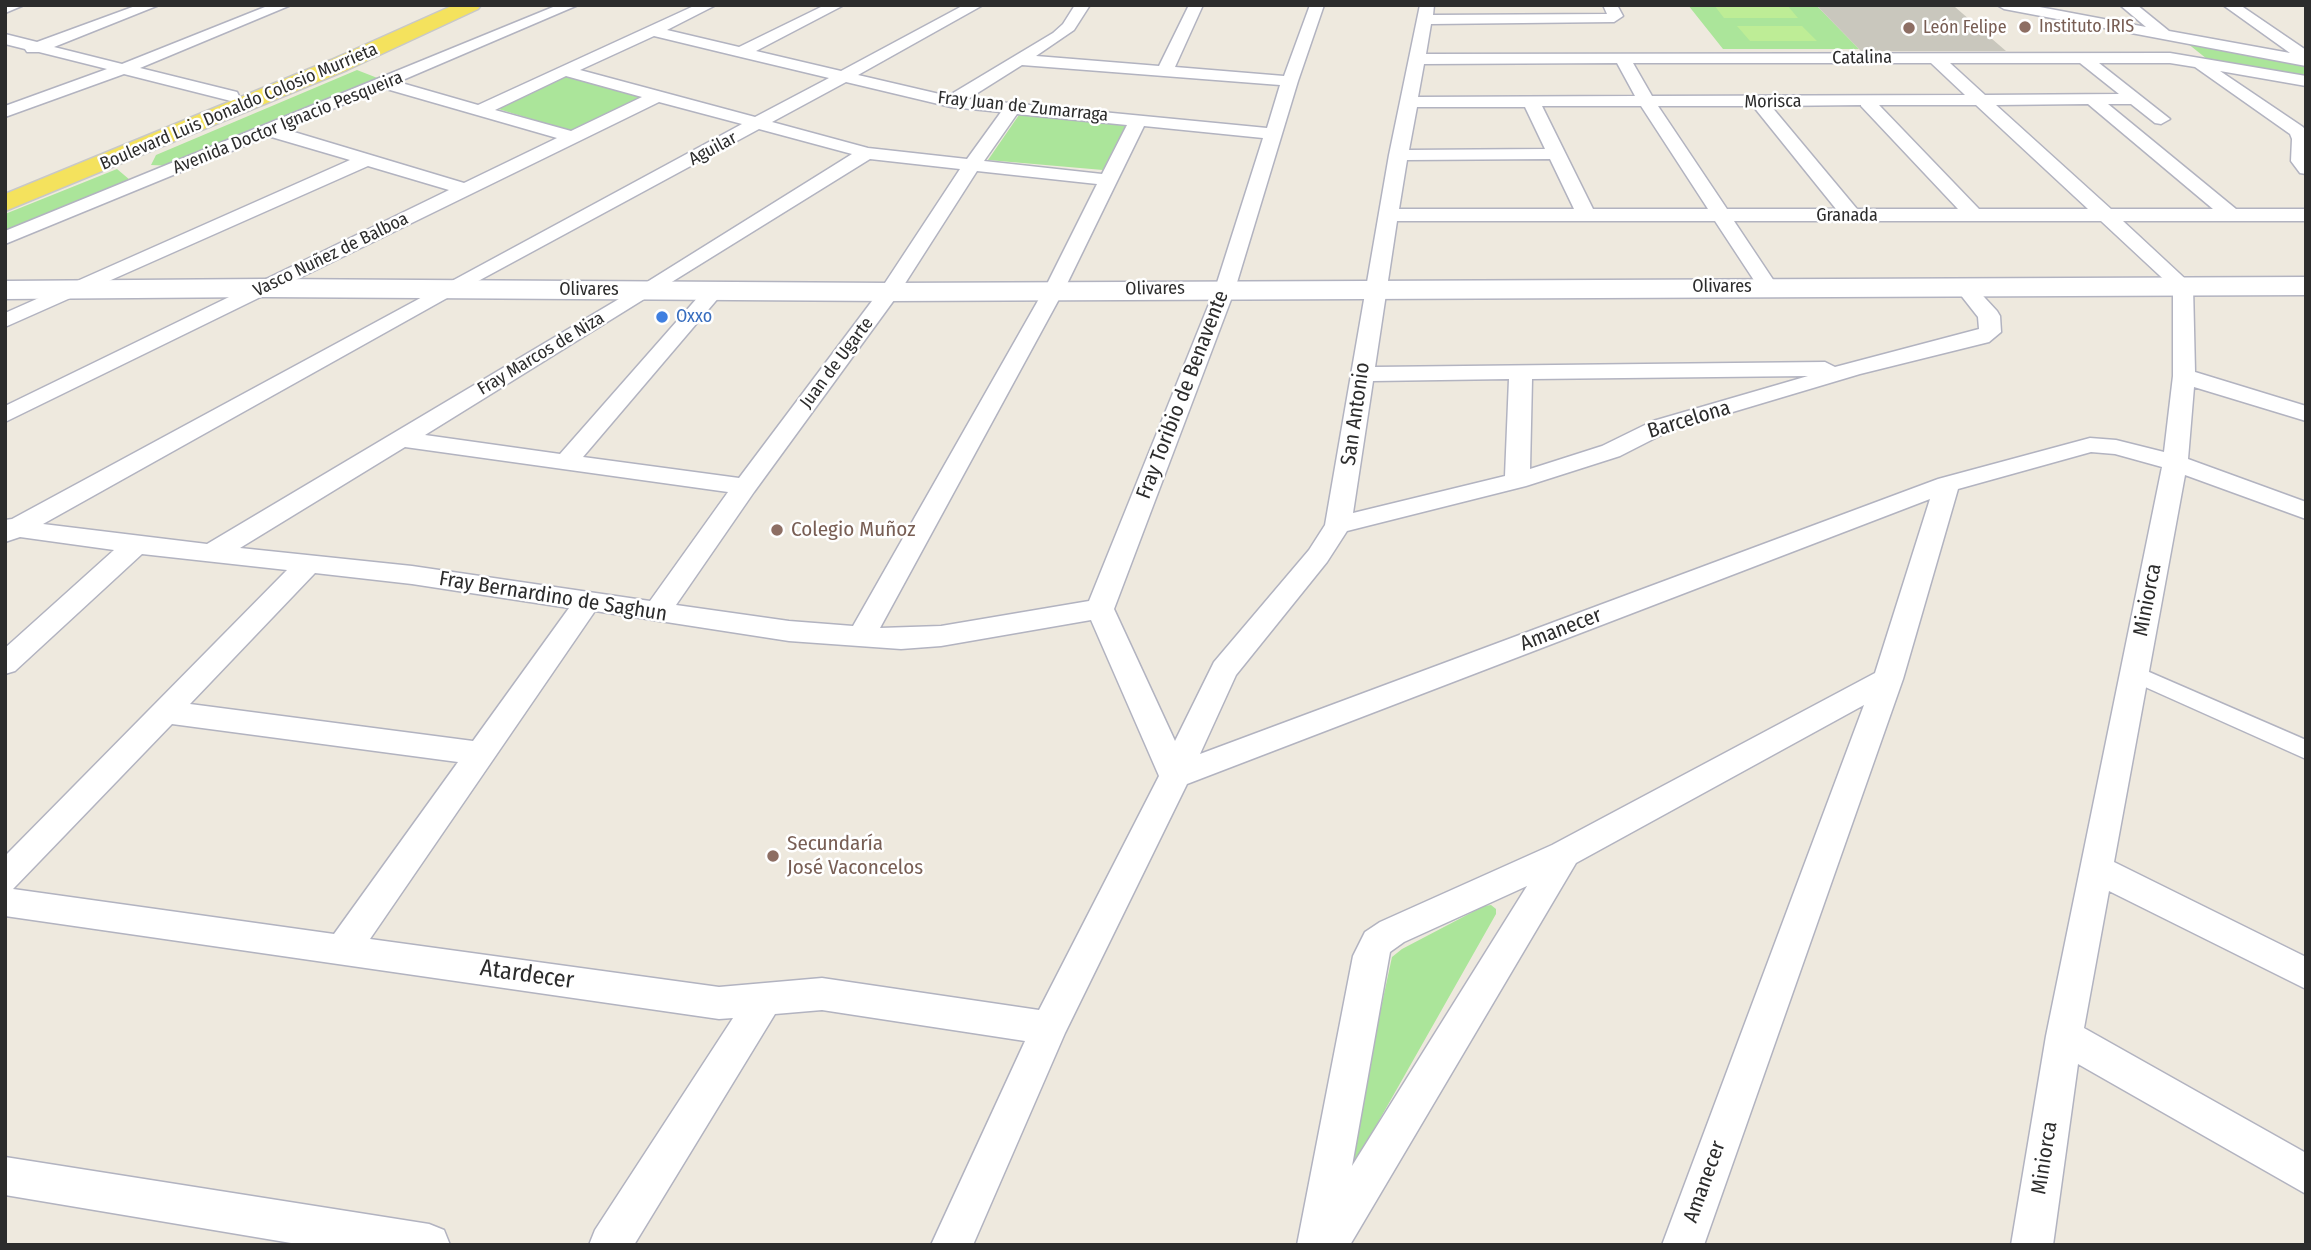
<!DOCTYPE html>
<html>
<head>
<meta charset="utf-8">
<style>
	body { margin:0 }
	#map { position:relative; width:2311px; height:1250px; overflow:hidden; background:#eee9de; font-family:"Fira Sans Condensed",sans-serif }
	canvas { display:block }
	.frame { position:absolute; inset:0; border:7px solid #2c2c2c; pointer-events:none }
</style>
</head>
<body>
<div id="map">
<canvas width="2311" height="1250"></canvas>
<div class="frame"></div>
</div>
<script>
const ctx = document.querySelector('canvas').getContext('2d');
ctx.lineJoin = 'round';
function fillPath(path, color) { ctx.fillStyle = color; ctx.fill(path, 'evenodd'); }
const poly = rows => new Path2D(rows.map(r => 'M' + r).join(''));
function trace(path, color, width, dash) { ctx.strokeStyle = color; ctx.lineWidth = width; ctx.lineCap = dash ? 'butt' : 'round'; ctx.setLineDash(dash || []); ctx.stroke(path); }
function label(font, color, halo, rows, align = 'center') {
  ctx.font = font + ' "Fira Sans Condensed",sans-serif'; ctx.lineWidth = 5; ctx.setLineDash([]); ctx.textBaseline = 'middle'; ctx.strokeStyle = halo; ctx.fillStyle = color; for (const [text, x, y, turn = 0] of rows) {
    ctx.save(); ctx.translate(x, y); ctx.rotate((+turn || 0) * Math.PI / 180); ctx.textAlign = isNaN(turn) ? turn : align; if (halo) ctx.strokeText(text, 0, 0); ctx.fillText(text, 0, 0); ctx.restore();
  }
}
fillPath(poly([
	[1688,5,1816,5,1859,49,1723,49],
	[2187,43,2306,66,2306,77,2207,59],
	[357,70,380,79,175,166,151,165,156,155],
	[567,75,643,96,571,131,495,108],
	[1021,112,1128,121,1103,170,988,160],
	[117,169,130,180,5,232,5,214],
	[1491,905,1496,909,1496,914,1351,1170,1349,1156,1392,957,1402,949,1484,906]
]), '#abe59a');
fillPath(poly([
	[1714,5,1787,5,1798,18,1724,18],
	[1737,26,1802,26,1817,41,1750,41]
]), '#beed96');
fillPath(poly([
	[1816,5,1955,7,2006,51,1861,51]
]), '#c9c7bd');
const pedestrian = poly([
	[2133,665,2306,740,2306,759,2125,678,2122,673,2125,668,2133,665]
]);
const minor = poly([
	[5,5,24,5,5,13,5,5],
	[138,5,159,5,54,47,122,64,270,5,291,5,140,68,237,92,239,96,237,100,231,101,124,74,5,117,5,106,107,69,39,52,27,52,25,49,5,44,5,34,37,42,138,5],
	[558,5,578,5,398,82,478,105,696,5,716,5,667,30,739,47,825,5,844,5,756,51,841,71,964,5,983,5,858,75,948,96,1053,33,1063,24,1075,5,1090,5,1074,30,1036,56,1159,66,1189,5,1203,5,1175,67,1284,76,1310,5,1324,5,1298,81,1235,289,1114,609,1175,741,1214,662,1309,550,1325,525,1389,155,1420,5,1434,5,1433,15,1607,14,1603,5,1617,5,1623,16,1614,22,1431,24,1426,54,2170,53,2306,76,2306,86,2220,71,2303,127,2306,131,2306,174,2300,173,2291,161,2292,139,2290,134,2195,67,2170,63,2099,63,2170,119,2161,124,2155,123,2131,104,2108,104,2236,209,2306,209,2306,221,2123,221,2193,286,2195,372,2306,406,2306,421,2194,387,2188,459,2306,502,2306,519,2185,475,2114,862,2306,957,2306,989,2109,891,2084,1028,2306,1153,2306,1194,2078,1064,2053,1245,2011,1245,2046,1036,2162,467,2115,454,2091,452,1958,489,1903,679,1704,1245,1662,1245,1864,705,1576,863,1350,1245,1297,1245,1353,956,1365,932,1380,922,1552,845,1875,673,1930,499,1187,784,1065,1033,973,1245,931,1245,1025,1041,822,1010,775,1014,634,1245,589,1245,595,1230,733,1018,719,1019,5,916,5,856,287,570,142,554,15,671,5,674,5,648,114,550,20,537,5,542,5,520,12,519,742,124,659,102,5,422,5,406,449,190,368,166,5,327,5,313,350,160,268,136,5,244,5,231,558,5],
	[654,36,741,57,829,78,755,117,580,70,654,36],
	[1617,63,1635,96,1418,97,1424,64,1617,63],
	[1633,63,1931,63,1965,95,1652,96,1633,63],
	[1950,63,2080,63,2119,94,1985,95,1950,63],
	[1022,65,1280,85,1267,128,968,99,1022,65],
	[566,76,642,97,571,131,495,110,566,76],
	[846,82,951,107,1001,112,967,159,868,148,772,122,846,82],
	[383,88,557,138,464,183,284,129,383,88],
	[2088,104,2213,209,2111,209,1996,105,2088,104],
	[1861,105,1861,106,1958,209,1857,209,1771,106,1861,105],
	[1879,105,1976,105,2088,209,1979,209,1879,105],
	[1542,106,1641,106,1708,209,1593,209,1542,106],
	[1658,106,1753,106,1836,209,1727,209,1658,106],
	[1417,107,1525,107,1545,149,1409,150,1417,107],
	[1017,114,1127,125,1102,174,984,161,1017,114],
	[1144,126,1263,138,1215,289,1089,601,941,626,880,628,1064,290,1144,126],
	[759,129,852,154,639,287,207,544,43,524,456,293,759,129],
	[870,159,960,169,881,289,739,478,583,457,720,296,723,292,720,288,713,286,706,288,560,454,425,435,870,159],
	[1550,159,1574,209,1399,209,1407,160,1550,159],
	[977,171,1097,184,1044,290,853,626,789,621,676,605,754,492,897,296,977,171],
	[1397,221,1715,221,1761,291,1768,293,1775,291,1778,287,1734,221,2101,221,2173,288,2173,376,2164,452,2116,440,2090,438,1938,479,1200,754,1236,675,1327,562,1347,531,1526,486,1620,456,1669,431,1860,374,1989,342,2001,332,2000,316,1997,311,1973,285,1966,283,1959,285,1956,289,1978,317,1979,329,1835,367,1825,362,1375,367,1397,221],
	[1808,376,1653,421,1602,446,1530,469,1532,379,1808,376],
	[1509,379,1505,476,1353,513,1373,381,1509,379],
	[405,447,728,492,650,601,412,566,240,548,405,447],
	[315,573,412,584,569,608,473,741,190,704,315,573],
	[595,611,789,641,901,649,941,646,1091,620,1159,776,1039,1010,822,978,719,987,370,939,595,611],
	[172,724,458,762,334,934,13,889,172,724],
	[1527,886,1352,1166,1390,952,1404,942,1527,886],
	[1997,5,2029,5,2146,27,2120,5,2137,5,2169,31,2290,53,2223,5,2240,5,2306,50,2306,66,2004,9,1997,5],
	[5,1157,429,1224,444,1230,450,1245,303,1245,5,1195,5,1157]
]);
const secondary = poly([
	[2306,277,2306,295,890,301,265,297,5,299,5,281,265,279,890,283,2306,277]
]);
const primary = poly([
	[454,5,481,5,478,9,347,70,5,211,5,194,331,60,454,5]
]);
trace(pedestrian, '#b2b3c0', 3);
trace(minor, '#b2b3c0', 3);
trace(secondary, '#b2b3c0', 3);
trace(primary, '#c8c8c8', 3);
fillPath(pedestrian, '#fff');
fillPath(minor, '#fff');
fillPath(secondary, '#fff');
fillPath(primary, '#f4e25d');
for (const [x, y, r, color] of [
	[2025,27,7,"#8d6e63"],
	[1909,28,7,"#8d6e63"],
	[662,317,7,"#3f7fe0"],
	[777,530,7,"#8d6e63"],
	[773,856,7,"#8d6e63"]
]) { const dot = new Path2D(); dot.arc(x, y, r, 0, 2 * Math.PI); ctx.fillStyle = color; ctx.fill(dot); trace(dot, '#fff', 2.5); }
label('18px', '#785e54', '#fff', [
	["Instituto IRIS",2039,27],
	["León Felipe",1923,28]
], 'left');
label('18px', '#2c2c2c', '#fff', [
	["Catalina",1862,58,-1],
	["Morisca",1773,102,-1],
	["Boulevard Luis Donaldo Colosio Murrieta",239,107,-23],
	["Fray Juan de Zumarraga",1023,107,6],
	["Avenida Doctor Ignacio Pesqueira",288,123,-22],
	["Aguilar",713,149,-28],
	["Granada",1847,216],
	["Vasco Nuñez de Balboa",331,255,-26],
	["Olivares",1722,287],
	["Olivares",1155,289,-1],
	["Olivares",589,290],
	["Fray Marcos de Niza",541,354,-31],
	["Juan de Ugarte",837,363,-53]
]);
label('18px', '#366cbe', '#fff', [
	["Oxxo",676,317]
], 'left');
label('21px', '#2c2c2c', '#fff', [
	["Fray Toribio de Benavente",1183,395,-69],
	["San Antonio",1356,414,-82],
	["Barcelona",1689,420,-17],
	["Fray Bernardino de Saghun",553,597,9],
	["Miniorca",2148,600,-79],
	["Amanecer",1561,630,-21],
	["Miniorca",2045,1158,-81],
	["Amanecer",1705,1182,-70]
]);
label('21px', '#785e54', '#fff', [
	["Colegio Muñoz",791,530],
	["Secundaría",787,844],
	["José Vaconcelos",787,868]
], 'left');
label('24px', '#2c2c2c', '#fff', [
	["Atardecer",527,975,8]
]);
</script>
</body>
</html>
